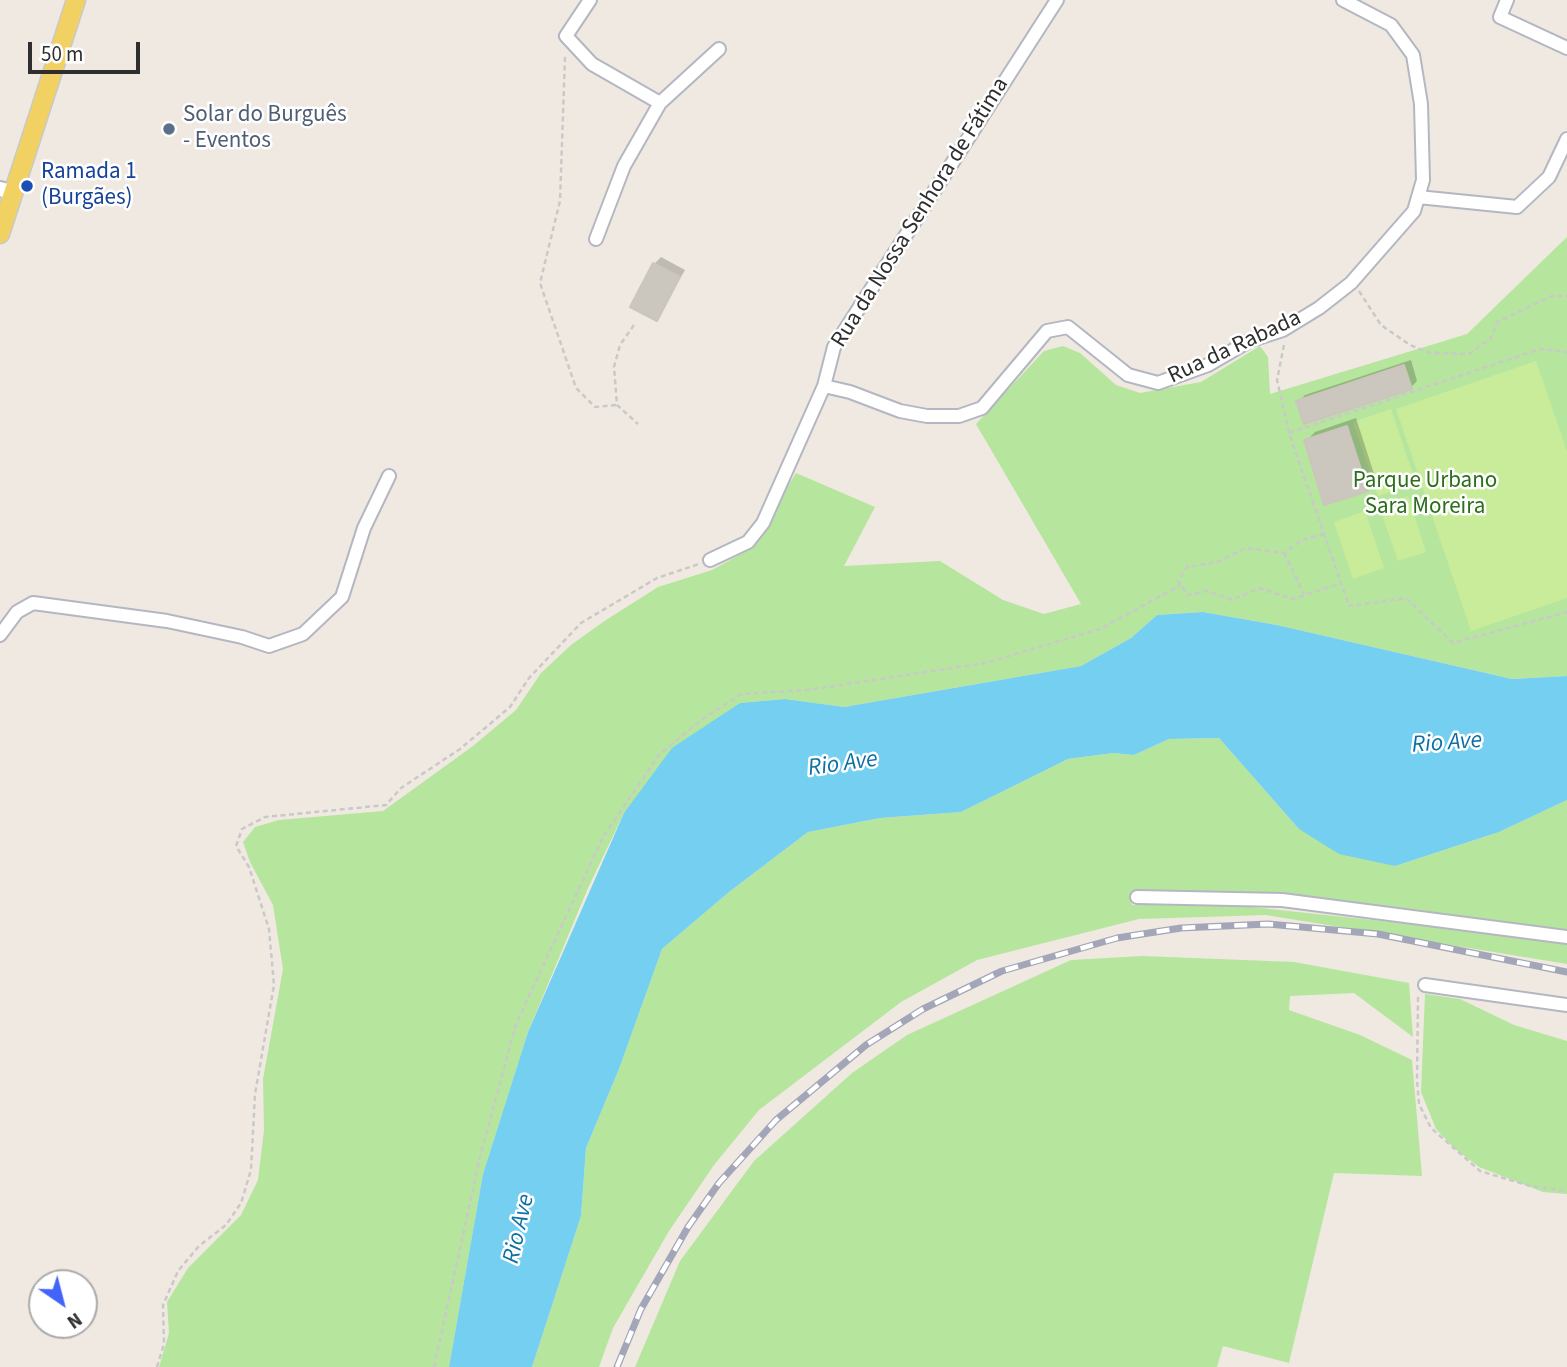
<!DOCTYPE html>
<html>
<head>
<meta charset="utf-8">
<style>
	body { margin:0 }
	#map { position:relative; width:1567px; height:1367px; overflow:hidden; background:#efe9e1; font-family:"Source Sans 3",sans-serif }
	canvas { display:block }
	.north { position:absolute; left:28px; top:1269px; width:70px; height:70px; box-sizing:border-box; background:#fff; border:2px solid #ababab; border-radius:50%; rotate:145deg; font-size:19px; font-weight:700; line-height:28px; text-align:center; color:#2e2e2e }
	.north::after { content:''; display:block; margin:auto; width:24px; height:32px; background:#4264fb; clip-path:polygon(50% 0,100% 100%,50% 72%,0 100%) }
	.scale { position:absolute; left:28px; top:42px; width:112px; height:32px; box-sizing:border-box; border:4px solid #2e2e2e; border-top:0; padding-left:9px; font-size:21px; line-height:24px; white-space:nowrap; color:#2e2e2e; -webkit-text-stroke:5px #fff; paint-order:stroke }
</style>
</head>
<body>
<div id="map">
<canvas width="1567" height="1367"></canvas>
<div class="north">N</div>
<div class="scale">50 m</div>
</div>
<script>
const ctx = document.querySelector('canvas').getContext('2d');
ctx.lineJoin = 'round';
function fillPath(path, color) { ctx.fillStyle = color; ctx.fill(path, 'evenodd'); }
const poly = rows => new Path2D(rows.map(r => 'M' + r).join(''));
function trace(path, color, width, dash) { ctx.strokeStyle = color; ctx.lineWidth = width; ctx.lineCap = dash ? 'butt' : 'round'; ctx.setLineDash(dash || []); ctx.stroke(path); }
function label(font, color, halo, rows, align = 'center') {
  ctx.font = font + ' "Source Sans 3",sans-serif'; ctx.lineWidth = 5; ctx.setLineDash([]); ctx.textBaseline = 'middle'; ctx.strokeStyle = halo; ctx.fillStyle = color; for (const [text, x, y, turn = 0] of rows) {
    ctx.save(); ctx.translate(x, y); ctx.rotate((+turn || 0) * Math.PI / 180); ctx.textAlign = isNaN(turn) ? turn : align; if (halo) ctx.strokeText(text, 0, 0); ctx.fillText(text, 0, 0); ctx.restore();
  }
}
fillPath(poly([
	[1567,237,1567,676,1512,679,1277,625,1203,612,1157,615,1131,638,1081,666,844,707,785,699,740,703,624,813,588,888,528,1032,483,1174,449,1367,159,1367,169,1333,167,1302,188,1268,241,1215,258,1180,264,1130,263,1079,283,969,273,905,250,862,243,842,255,827,279,820,383,811,473,746,516,710,541,673,571,645,603,622,658,587,712,570,748,550,796,473,875,507,844,566,940,561,1003,600,1044,614,1081,604,976,424,1044,351,1063,346,1080,353,1116,385,1140,393,1201,382,1260,346,1268,357,1270,394,1467,334],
	[1219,738,1299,829,1395,866,1499,832,1567,800,1567,936,1183,895,1130,895,1132,905,1233,905,1567,941,1567,964,1266,915,1139,919,977,960,901,1002,759,1110,714,1165,669,1231,613,1328,599,1367,532,1367,581,1216,586,1148,619,1069,662,949,729,892,808,832,880,818,961,812,1068,759,1113,753,1134,755,1169,739],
	[1142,956,1294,962,1409,983,1413,1037,1354,993,1290,996,1289,1010,1360,1035,1412,1060,1422,1176,1334,1173,1289,1363,1223,1346,1217,1367,635,1367,680,1261,754,1161,852,1073,907,1035,1071,960],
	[1425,994,1460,999,1514,1025,1567,1041,1567,1194,1543,1192,1479,1167,1454,1148,1436,1129,1421,1092]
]), '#b6e59e');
fillPath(poly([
	[1536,361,1567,451,1567,598,1471,631,1396,409],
	[1391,409,1416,483,1378,496,1353,422],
	[1408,496,1426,552,1398,561,1379,506],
	[1365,511,1384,568,1353,579,1334,522]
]), '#c9ec9a');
fillPath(poly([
	[1203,612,1277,625,1512,679,1567,676,1567,800,1499,832,1395,866,1339,854,1299,829,1219,738,1169,739,1134,755,1113,753,1068,759,961,812,880,818,808,832,729,892,662,949,619,1069,586,1148,581,1216,532,1367,449,1367,483,1174,528,1032,624,813,672,748,740,703,785,699,844,707,1081,666,1131,638,1157,615]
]), '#75cff0');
fillPath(poly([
	[661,257,685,270,657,319,654,264],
	[1411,360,1417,381,1411,387,1298,402,1305,395],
	[1356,418,1376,480,1367,489,1306,441,1315,432]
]), '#0003');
const building = poly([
	[653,263,680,277,657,321,630,307,653,263],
	[1404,365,1412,389,1304,424,1296,401,1404,365],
	[1347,426,1368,491,1324,505,1304,440,1347,426]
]);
fillPath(building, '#cbc7bf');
trace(building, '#cbc5ba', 2);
const minor = poly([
	[590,0,566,36,592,64,660,103],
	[1507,0,1500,17,1567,48],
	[1418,197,1517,207,1549,177,1567,139],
	[596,239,624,166,660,103,719,49],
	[824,386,850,392,900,411,927,416,959,416,982,408,1047,331,1068,327,1128,375,1158,383,1208,365,1249,341,1283,330,1319,308,1351,283,1414,211,1423,180,1421,104,1413,55,1391,25,1343,0],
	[710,560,748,542,763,523,824,386,834,347,1057,0],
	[0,635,17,612,33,603,167,621,242,637,269,646,303,634,342,597,364,528,389,476],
	[1137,897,1282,900,1567,937],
	[1425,985,1567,1005]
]);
const tertiary = poly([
	[0,189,14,193]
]);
const primary = poly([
	[0,234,76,0]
]);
trace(minor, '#b4b7c1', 16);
trace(tertiary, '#b4b7c1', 18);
trace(primary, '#c9c9c9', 21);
trace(poly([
	[565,57,560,201,540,283,576,388,595,407,617,405],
	[1359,291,1381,325,1410,345,1430,353,1469,354,1491,338,1497,322,1552,296,1567,296],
	[634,325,620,345,614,367,617,405,638,424],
	[1284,345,1277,380,1289,433,1349,606,1406,598,1453,643,1567,612],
	[1289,433,1540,349,1567,352],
	[1324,534,1302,540,1284,553,1246,548,1217,562,1187,567,1178,581,1188,595,1207,591,1232,600,1259,588,1293,599,1339,584],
	[1284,553,1304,594],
	[1418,997,1417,1080,1419,1104,1431,1128,1480,1171,1530,1186,1567,1191],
	[157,1367,164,1344,163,1305,178,1271,199,1246,226,1225,241,1203,251,1170,255,1094,274,985,269,929,249,867,236,846,242,829,265,817,386,805,401,788,460,749,510,707,529,678,581,623,657,578,699,564],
	[434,1367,480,1157,516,1024,603,837,659,755,701,720,741,694,808,690,985,663,1100,629,1181,585]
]), '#c9c9c9', 2.5, [5, 3.5]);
trace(minor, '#fff', 12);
trace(tertiary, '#fff', 14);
trace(primary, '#f2d163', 18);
const rail = poly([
	[617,1367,641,1309,688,1227,719,1183,776,1120,866,1045,923,1009,1002,971,1117,938,1181,928,1268,924,1378,934,1567,972]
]);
trace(rail, '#a3a6b8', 7);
trace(rail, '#fff', 4.5, [13]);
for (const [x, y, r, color] of [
	[169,129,7,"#5c6f8a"],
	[27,186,7,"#1a4fb4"]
]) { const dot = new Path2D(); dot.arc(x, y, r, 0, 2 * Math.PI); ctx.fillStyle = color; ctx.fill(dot); trace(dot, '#fff', 2.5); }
label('23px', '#4e5e75', '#fff', [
	["Solar do Burguês",183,116],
	["- Eventos",183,142]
], 'left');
label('23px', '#164399', '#fff', [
	["Ramada 1",41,173],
	["(Burgães)",41,199]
], 'left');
label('23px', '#2e2e2e', '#fff', [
	["Rua da Nossa Senhora de Fátima",921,213,-58],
	["Rua da Rabada",1235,348,-25]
]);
label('23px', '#2c6e1b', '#fff', [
	["Parque Urbano",1425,482],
	["Sara Moreira",1425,508]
]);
label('italic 24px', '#0d6fa3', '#fff', [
	["Rio Ave",1447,744,-4],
	["Rio Ave",843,765,-8],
	["Rio Ave",520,1229,-77]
]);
</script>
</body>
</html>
